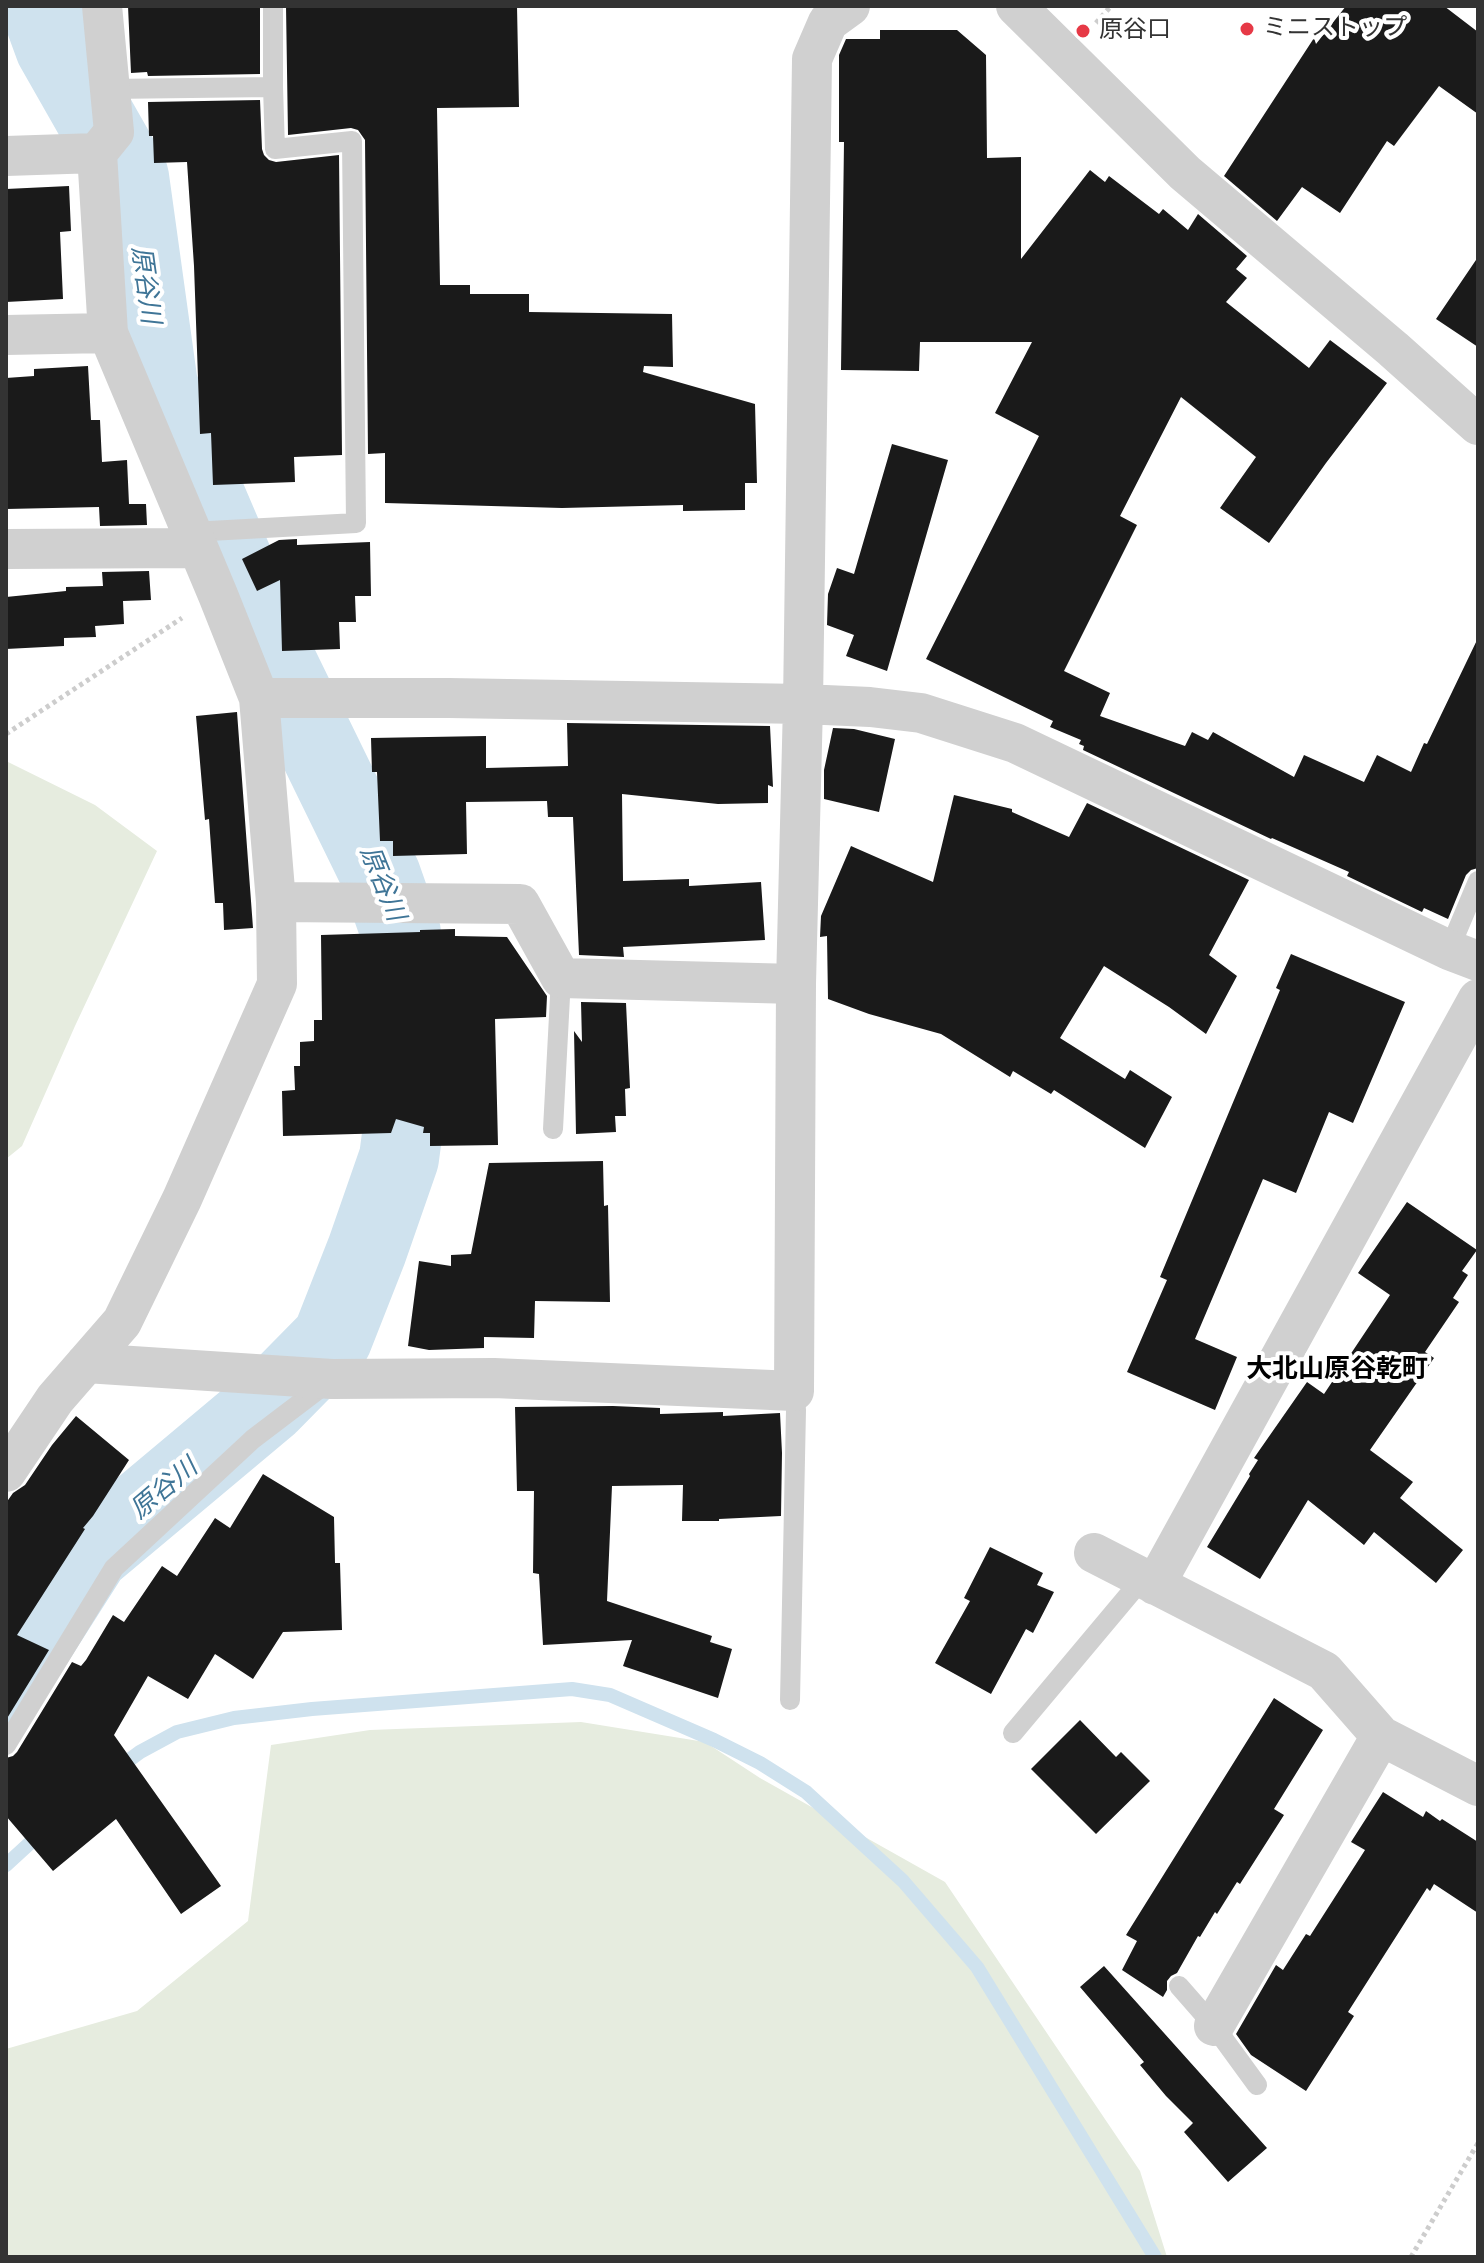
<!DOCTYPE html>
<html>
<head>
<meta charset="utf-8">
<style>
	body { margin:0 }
	#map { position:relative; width:1484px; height:2263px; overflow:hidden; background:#fff; font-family:Jost,sans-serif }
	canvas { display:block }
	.frame { position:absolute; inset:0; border:8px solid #333; pointer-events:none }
</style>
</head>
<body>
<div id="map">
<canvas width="1484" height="2263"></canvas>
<div class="frame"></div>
</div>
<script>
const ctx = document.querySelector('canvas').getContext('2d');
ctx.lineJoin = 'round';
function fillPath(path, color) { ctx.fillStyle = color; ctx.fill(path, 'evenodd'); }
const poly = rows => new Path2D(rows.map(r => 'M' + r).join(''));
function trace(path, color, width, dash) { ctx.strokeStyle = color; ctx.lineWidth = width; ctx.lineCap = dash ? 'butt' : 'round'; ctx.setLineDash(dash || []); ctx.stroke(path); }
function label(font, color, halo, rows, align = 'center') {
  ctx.font = font + ' Jost,"Noto Sans JP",sans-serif'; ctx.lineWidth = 8; ctx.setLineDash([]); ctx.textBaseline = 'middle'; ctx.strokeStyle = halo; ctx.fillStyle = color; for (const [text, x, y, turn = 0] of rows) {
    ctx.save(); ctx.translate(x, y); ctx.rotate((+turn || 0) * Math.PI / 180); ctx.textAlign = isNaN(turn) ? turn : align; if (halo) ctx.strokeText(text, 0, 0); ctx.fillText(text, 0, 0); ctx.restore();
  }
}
fillPath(poly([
	[6,761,95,805,157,851,75,1026,22,1146,6,1159],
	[581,1722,705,1742,760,1778,945,1882,1140,2171,1167,2257,6,2257,6,2049,137,2011,248,1921,271,1745,370,1730]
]), '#e6ecdf');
trace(poly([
	[117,1769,140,1752,177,1732,234,1718,312,1709,572,1689,610,1695,714,1740,760,1763,806,1792,903,1881,977,1967,1155,2257],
	[6,1865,43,1831]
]), '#cfe2ee', 14);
trace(poly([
	[6,1685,90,1553,269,1403,332,1339,367,1250,399,1158,406,1105,406,1052,401,933,381,876,274,657,158,386,129,177,55,47,40,6]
]), '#cfe2ee', 80);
fillPath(poly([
	[128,6,260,6,260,74,148,76,147,72,131,73],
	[286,6,517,6,519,107,437,108,440,285,470,285,470,294,529,294,529,312,672,314,673,367,644,366,643,372,755,404,757,483,745,483,745,510,683,511,683,505,562,508,385,503,385,453,368,454,365,140,358,130,351,128,288,135],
	[1346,6,1444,6,1478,32,1478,114,1439,86,1394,146,1387,141,1340,213,1302,187,1277,221,1224,176,1314,38,1316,44],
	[880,30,957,30,986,55,987,158,1021,157,1021,259,1090,170,1105,182,1109,176,1159,214,1163,209,1188,230,1198,214,1247,256,1236,269,1247,278,1226,302,1309,368,1330,340,1387,383,1326,463,1269,543,1220,508,1256,457,1181,397,1120,516,1137,525,1064,671,1110,693,1100,716,1185,746,1192,732,1208,740,1213,732,1294,777,1304,755,1364,782,1377,755,1411,772,1424,743,1427,744,1478,638,1478,868,1471,870,1466,875,1448,919,1424,908,1422,912,1347,876,1349,872,1272,838,1271,839,1083,750,1084,746,1079,744,1081,740,1050,727,1053,721,926,659,1039,436,995,413,1032,342,920,342,919,371,841,370,844,142,839,142,839,55,846,39,880,39],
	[260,100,262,149,264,155,269,160,276,162,339,155,342,455,294,457,295,482,213,485,211,433,200,434,194,266,187,162,154,163,153,136,149,136,148,102],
	[69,186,71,231,60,232,63,299,6,302,6,189],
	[1478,257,1478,347,1436,319],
	[88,366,91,420,100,420,102,462,127,460,129,504,146,504,147,525,100,526,99,507,6,509,6,378,34,376,34,369],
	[892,444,948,460,887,671,846,656,854,635,827,625,828,594,837,568,854,574],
	[297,539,297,545,370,542,371,596,355,596,356,622,339,622,340,649,282,651,280,580,257,591,242,559,279,540],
	[149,571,151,600,123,601,124,624,95,626,96,637,64,638,64,646,6,649,6,597,66,591,66,587,103,586,102,572],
	[237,712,253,928,224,930,223,903,215,903,209,819,205,820,196,716],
	[567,723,770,726,773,787,768,785,768,803,718,804,622,794,623,881,689,879,689,886,761,882,765,940,623,947,624,957,579,955,573,817,548,817,547,801,466,802,467,854,393,856,393,841,380,841,377,772,372,772,371,738,486,736,486,768,568,766],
	[833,728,854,729,895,739,879,812,824,799,824,770],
	[954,795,1012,809,1012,812,1069,837,1087,803,1249,880,1209,955,1237,976,1206,1034,1169,1007,1104,966,1060,1038,1125,1079,1130,1070,1172,1097,1145,1148,1054,1090,1051,1094,1013,1071,1010,1077,941,1034,869,1014,828,999,827,936,820,937,821,916,851,846,933,882],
	[455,929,455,936,507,937,547,996,546,1017,495,1019,498,1145,430,1146,430,1133,423,1133,424,1127,396,1119,391,1133,283,1136,282,1091,295,1090,294,1066,300,1066,300,1042,314,1041,314,1020,322,1020,321,935,420,932,420,930],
	[1291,954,1405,1002,1353,1123,1329,1112,1296,1193,1263,1179,1195,1339,1237,1357,1215,1410,1127,1372,1167,1280,1160,1277,1280,990,1276,988],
	[581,1002,626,1003,630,1088,625,1089,626,1116,615,1116,616,1132,576,1134,574,1031,582,1042],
	[603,1161,604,1206,608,1205,610,1302,535,1301,534,1338,484,1337,484,1348,429,1350,408,1346,419,1261,451,1266,451,1255,471,1254,489,1163],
	[1407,1202,1477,1250,1462,1271,1468,1275,1453,1298,1459,1302,1425,1352,1434,1358,1370,1450,1413,1482,1400,1498,1463,1550,1436,1583,1374,1532,1364,1545,1308,1500,1260,1579,1207,1547,1250,1476,1249,1474,1258,1460,1254,1458,1307,1382,1324,1394,1390,1295,1358,1273],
	[613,1406,660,1408,660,1414,723,1412,723,1416,780,1413,782,1453,781,1516,719,1519,719,1521,682,1521,683,1485,612,1486,607,1601,712,1636,710,1642,732,1649,718,1698,623,1666,632,1640,543,1645,539,1574,533,1573,534,1491,517,1491,515,1407],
	[76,1416,129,1460,93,1516,83,1528,85,1529,17,1635,49,1650,6,1720,6,1503,13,1493,25,1485,52,1445],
	[263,1474,334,1517,335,1563,340,1563,342,1630,283,1632,253,1679,215,1654,188,1699,148,1676,114,1735,221,1886,181,1914,116,1819,53,1871,6,1816,6,1758,13,1756,17,1752,72,1662,81,1666,86,1660,113,1615,124,1622,162,1566,177,1576,215,1518,230,1528],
	[990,1547,1043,1573,1037,1585,1054,1592,1033,1633,1026,1629,991,1694,935,1663,970,1601,964,1598],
	[1274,1698,1323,1730,1274,1809,1284,1815,1240,1884,1237,1882,1217,1914,1215,1912,1200,1937,1198,1936,1177,1973,1171,1976,1167,1981,1167,1990,1163,1997,1122,1970,1137,1941,1126,1935],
	[1080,1720,1116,1757,1121,1752,1150,1781,1096,1834,1031,1769],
	[1383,1792,1423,1817,1426,1811,1440,1821,1442,1819,1478,1842,1478,1913,1434,1884,1430,1891,1427,1888,1348,2012,1354,2016,1306,2091,1251,2055,1236,2034,1276,1965,1283,1970,1306,1934,1310,1936,1365,1850,1351,1842],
	[1104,1966,1267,2148,1228,2182,1184,2132,1193,2123,1166,2096,1140,2065,1144,2062,1080,1987]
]), '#1a1a1a');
trace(poly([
	[1096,23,1111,6],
	[6,734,182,618],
	[1411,2257,1478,2143]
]), '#cdcdcd', 5, [4, 4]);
trace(poly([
	[108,89,273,87],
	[191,532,356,523,352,141,275,149,273,87,273,6],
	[1449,950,1478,881],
	[553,1129,561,978],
	[790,1700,796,1410,794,1391],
	[1013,1733,1143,1578],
	[6,1745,114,1568,253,1439,328,1382],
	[1179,1986,1214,2026,1257,2085]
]), '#d0d0d0', 20);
trace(poly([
	[1016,6,1185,173,1393,349,1478,425],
	[6,156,97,153],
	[6,335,108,333],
	[6,549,197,548],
	[259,698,449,698,803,704,870,707,921,713,1015,743,1449,950,1478,961],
	[276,902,520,904,561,978,796,984],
	[86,1363,332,1379,494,1378,794,1391,796,984,803,704,812,59,828,22,850,6],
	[6,1472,55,1399,122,1322,182,1199,277,984,276,902,259,698,218,595,108,333,97,153,114,132,102,6],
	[1094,1553,1324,1671,1381,1736,1478,1786],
	[1155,1585,1478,999],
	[1214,2026,1381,1736]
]), '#d0d0d0', 40);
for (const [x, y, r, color] of [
	[1247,29,8,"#e63946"],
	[1083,31,8,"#e63946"]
]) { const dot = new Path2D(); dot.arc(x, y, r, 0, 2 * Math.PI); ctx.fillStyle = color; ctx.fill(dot); trace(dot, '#fff', 3); }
label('24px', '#333', '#fff', [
	["ミニストップ",1263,29],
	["原谷口",1099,31]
], 'left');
label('italic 26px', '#3f7597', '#fff', [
	["原谷川",144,285,82],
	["原谷川",381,884,68],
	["原谷川",165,1490,-40]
]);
label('bold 26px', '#000', '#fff', [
	["大北山原谷乾町",1337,1371]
]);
</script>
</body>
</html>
